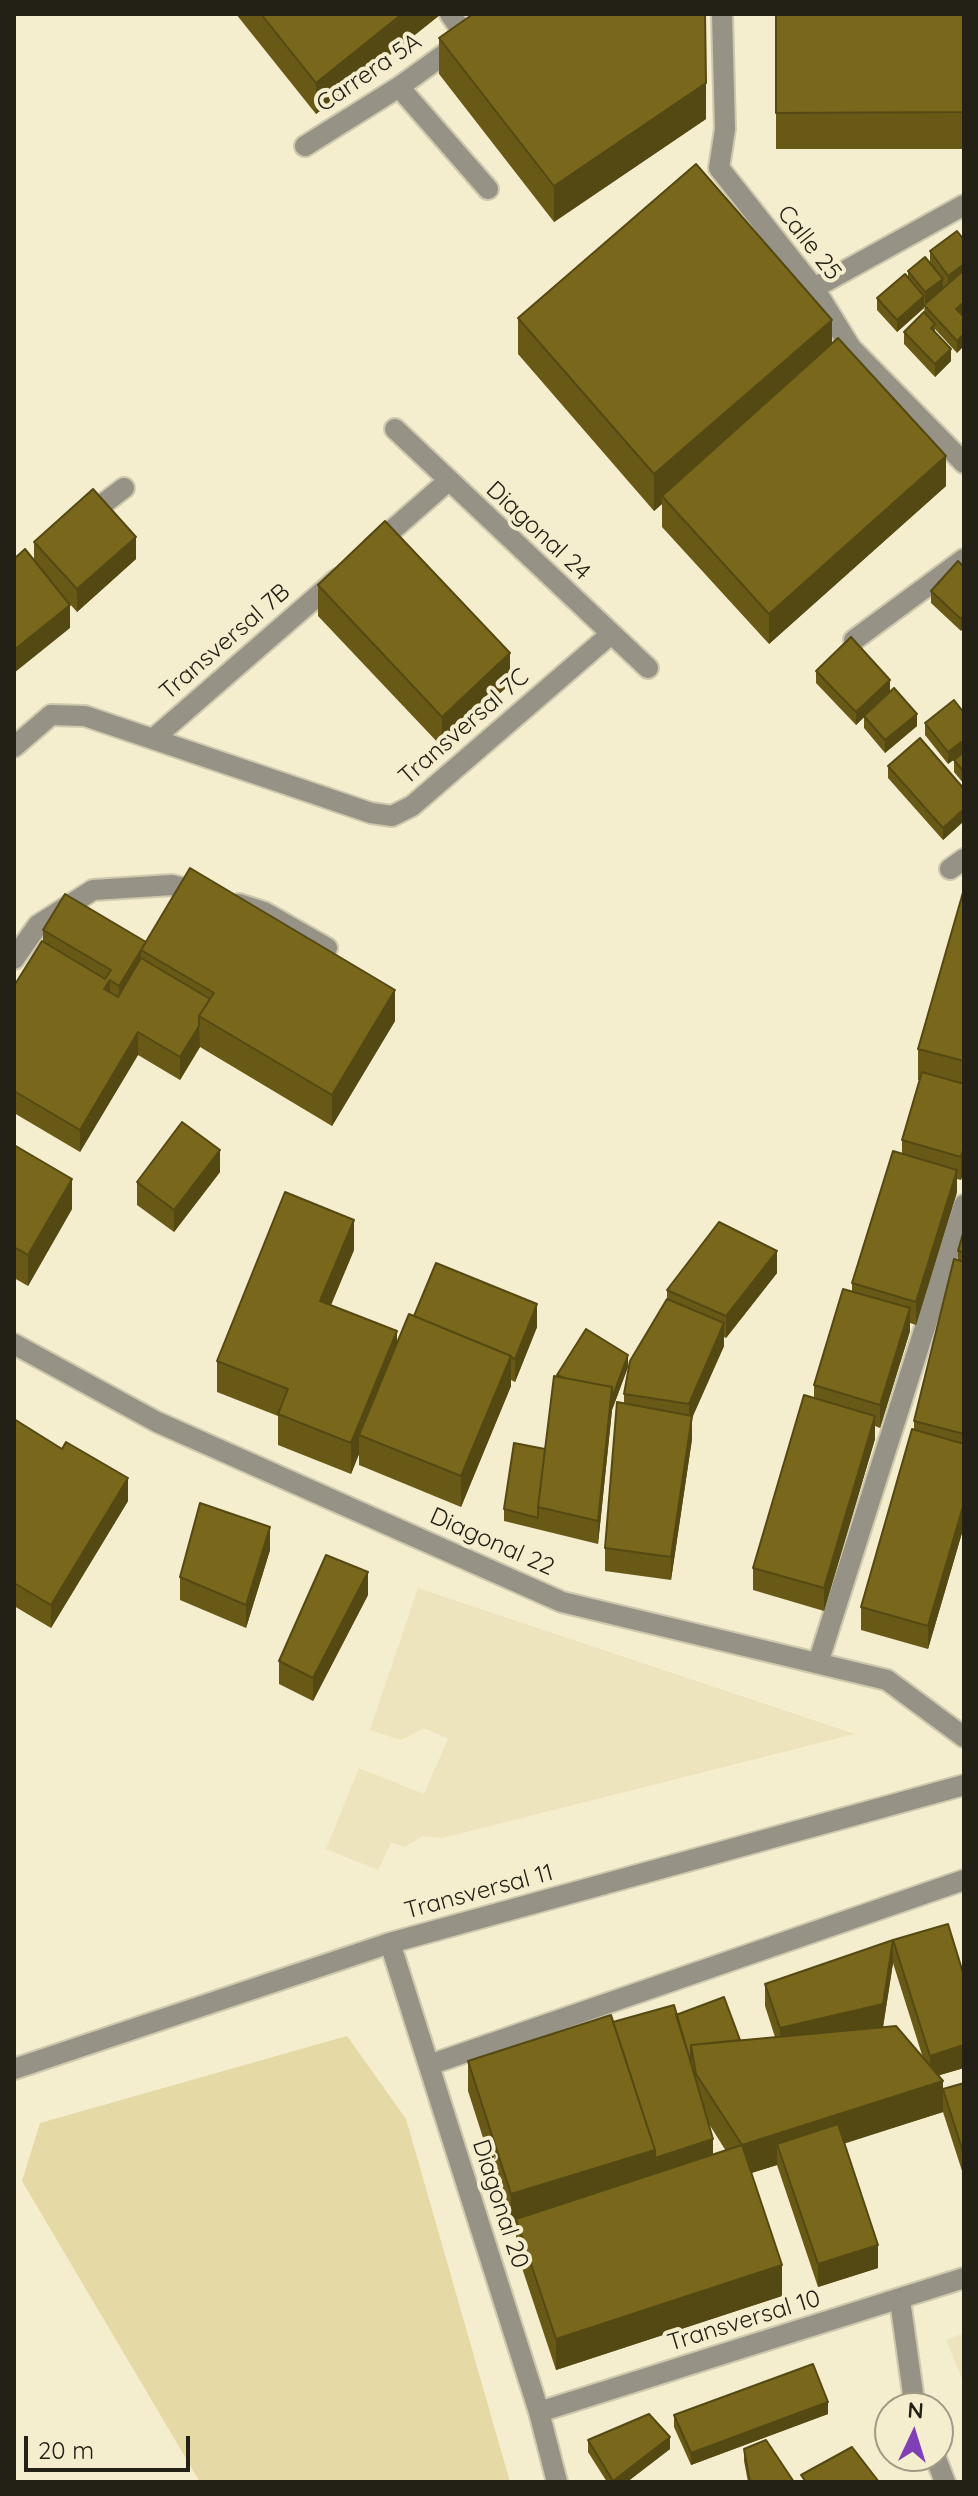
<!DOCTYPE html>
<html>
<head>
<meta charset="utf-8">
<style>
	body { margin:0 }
	#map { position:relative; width:978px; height:2496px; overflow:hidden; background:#f4edce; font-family:Quicksand,sans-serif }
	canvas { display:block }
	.frame { position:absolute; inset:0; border:16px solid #232015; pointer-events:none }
	.north { position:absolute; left:874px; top:2392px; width:80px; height:80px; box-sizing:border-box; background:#f4edce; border:2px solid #a09b84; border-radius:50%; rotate:4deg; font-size:22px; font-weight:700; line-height:32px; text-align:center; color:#232015 }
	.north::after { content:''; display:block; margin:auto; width:28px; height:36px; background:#8040b5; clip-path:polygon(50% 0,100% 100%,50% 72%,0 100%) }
	.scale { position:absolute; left:24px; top:2436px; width:166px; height:36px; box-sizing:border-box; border:4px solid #232015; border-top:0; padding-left:10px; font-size:24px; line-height:28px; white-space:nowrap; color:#232015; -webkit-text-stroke:6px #f4edce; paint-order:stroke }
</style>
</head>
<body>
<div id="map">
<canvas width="978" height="2496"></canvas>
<div class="frame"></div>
<div class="north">N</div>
<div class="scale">20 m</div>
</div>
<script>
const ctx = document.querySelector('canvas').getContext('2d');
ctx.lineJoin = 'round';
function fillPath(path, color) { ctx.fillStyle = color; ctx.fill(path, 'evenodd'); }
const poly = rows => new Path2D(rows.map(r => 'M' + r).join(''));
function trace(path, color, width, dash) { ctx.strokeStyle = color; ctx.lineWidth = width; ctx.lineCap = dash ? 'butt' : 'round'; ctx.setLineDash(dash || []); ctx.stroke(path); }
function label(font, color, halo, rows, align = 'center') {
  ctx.font = font + ' Quicksand,sans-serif'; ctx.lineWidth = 8; ctx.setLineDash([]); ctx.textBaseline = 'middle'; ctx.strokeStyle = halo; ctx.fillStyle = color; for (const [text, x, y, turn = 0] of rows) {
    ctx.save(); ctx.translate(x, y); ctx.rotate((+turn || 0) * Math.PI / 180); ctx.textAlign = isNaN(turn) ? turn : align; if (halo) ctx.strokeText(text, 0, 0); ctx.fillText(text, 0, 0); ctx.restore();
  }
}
fillPath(poly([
	[418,1588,855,1734,442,1838,423,1836,405,1847,391,1842,378,1870,326,1849,359,1768,424,1794,448,1739,424,1728,401,1740,370,1730],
	[964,2333,964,2384,946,2340]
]), '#ede4bd');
fillPath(poly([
	[347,2036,406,2119,510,2482,200,2482,22,2181,40,2123]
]), '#e5d9a5');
const minor = poly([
	[450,14,467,38],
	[722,14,725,129,719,168,814,288,851,348,964,463],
	[399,87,488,189],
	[305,146,399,87,500,14],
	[814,288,964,205],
	[395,429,648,668],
	[83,519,124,488],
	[373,547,447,482],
	[854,640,964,559],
	[153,739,337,579],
	[14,747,51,715,85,716,371,813,392,816,412,806,611,634],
	[950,869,964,859],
	[239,904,264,912,327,948],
	[14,959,38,925,93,890,172,885,204,894],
	[14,1344,157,1422,562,1602,887,1680,964,1737],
	[818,1663,964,1205],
	[390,1943,539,2412,557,2482],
	[429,2065,964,1880],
	[14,2069,390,1943,964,1785],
	[900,2300,915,2408],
	[539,2412,964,2278],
	[935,2456,945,2482]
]);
trace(minor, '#cec8ad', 24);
trace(minor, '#969386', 20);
fillPath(poly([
	[236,14,441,14,316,114],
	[776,14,964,14,964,149,776,149],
	[439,38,706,119,554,222,439,74],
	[957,231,962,315,957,353,935,329,935,332,951,361,935,377,904,344,904,332,924,312,925,305,924,303,924,308,897,332,877,310,877,298,908,278,908,271,930,263,930,251],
	[518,318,832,343,946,486,769,644,662,527,662,504,654,511,518,354],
	[34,542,136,559,77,612,62,595,70,628,34,561],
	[964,567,961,631,931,603,931,591],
	[318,585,510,684,442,747,318,616],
	[816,671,890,692,917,726,885,753,864,728,864,717,856,725,816,683],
	[925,723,964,752,948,764,925,735],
	[964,752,964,784,954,772,954,760],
	[888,766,964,789,964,821,943,840,888,778],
	[964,890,964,1170,961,1180,957,1179,957,1192,916,1325,910,1323,910,1331,880,1428,875,1426,875,1439,824,1611,753,1590,753,1568,814,1398,814,1385,852,1291,852,1283,902,1153,902,1140,919,1080,918,1080,918,1049],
	[43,930,146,942,395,1021,332,1126,200,1047,180,1080,138,1055,80,1152,14,1113,14,986,43,942],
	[14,1145,72,1209,28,1286,14,1278],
	[220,1172,174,1232,137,1205,137,1182],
	[964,1230,964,1526,928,1649,861,1630,861,1607,914,1429,914,1421,958,1261,958,1251],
	[354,1250,331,1305,397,1342,414,1316,537,1327,515,1382,511,1380,511,1386,461,1507,359,1465,359,1454,351,1474,278,1445,278,1416,217,1392,217,1361],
	[777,1273,726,1338,724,1337,724,1346,692,1418,692,1439,671,1580,605,1571,605,1548,624,1403,624,1394,667,1299,667,1290],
	[628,1367,612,1410,598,1544,504,1521,504,1509,545,1449,557,1375],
	[14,1399,15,1420,128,1501,51,1628,14,1606],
	[270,1550,246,1628,180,1600,180,1577],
	[368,1595,313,1701,279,1684,279,1661],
	[893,1940,964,2068,939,2075,943,2089,964,2083,964,2177,943,2112,844,2143,878,2268,818,2287,777,2165,751,2173,782,2296,556,2370,516,2250,516,2223,511,2225,468,2091,468,2061,613,2022,676,2015,740,2040,775,2037,765,2006,765,1984],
	[893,1963,923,2058,883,2027],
	[709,2124,726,2151,713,2155],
	[828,2414,691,2465,674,2427,674,2415],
	[588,2440,670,2449,627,2482,607,2482,588,2452],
	[744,2449,794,2482,748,2482,744,2461]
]), '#685917');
fillPath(poly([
	[402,14,441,14,316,114,316,83],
	[706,83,706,119,554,222,554,186],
	[964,264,964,276,948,288,948,276],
	[943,279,943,291,925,305,925,292],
	[924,296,924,308,897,332,897,320],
	[964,302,964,314,956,321,956,309],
	[832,320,832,356,662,496,662,504,654,511,654,474],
	[964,334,964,346,957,353,957,341],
	[951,349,951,361,935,377,935,364],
	[946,456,946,486,769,644,769,614],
	[136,537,136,559,77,612,77,589],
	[70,605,70,628,14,673,14,650],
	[964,615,964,627,961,631,961,619],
	[510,653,510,684,442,747,442,717],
	[890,680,890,692,856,725,856,712],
	[917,714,917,726,885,753,885,740],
	[964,740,964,752,948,764,948,752],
	[964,809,964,821,943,840,943,828],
	[141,951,141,974,119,1009,119,986],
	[110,980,110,1003,104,989],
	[395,990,395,1021,332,1126,332,1095],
	[199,1026,200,1047,180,1080,180,1057],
	[138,1032,138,1055,80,1152,80,1130],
	[964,1147,964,1170,961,1180,961,1157],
	[220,1150,220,1172,174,1232,174,1210],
	[957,1170,957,1192,916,1325,916,1302],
	[72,1179,72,1209,28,1286,28,1255],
	[354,1220,354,1250,320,1331,320,1301],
	[777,1251,777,1273,726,1338,726,1316],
	[537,1304,537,1327,515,1382,515,1359],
	[910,1308,910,1331,880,1428,880,1405],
	[724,1323,724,1346,692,1418,692,1439,671,1580,671,1557,689,1426,689,1404],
	[397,1331,397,1362,359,1435,359,1454,351,1474,351,1443],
	[628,1355,628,1367,612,1410,598,1544,598,1521,612,1387],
	[511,1356,511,1386,461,1507,461,1476],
	[15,1399,15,1422,14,1424,14,1401],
	[875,1416,875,1439,824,1611,824,1588],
	[128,1478,128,1501,51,1628,51,1605],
	[964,1503,964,1526,928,1649,928,1626],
	[270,1527,270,1550,246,1628,246,1605],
	[368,1572,368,1595,313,1701,313,1678],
	[893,1940,893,1963,883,2027,780,2051,780,2028],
	[964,2045,964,2068,930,2078,930,2056],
	[943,2081,943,2112,784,2163,777,2144,777,2165,742,2176,742,2145],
	[713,2139,713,2162,516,2219,516,2223,511,2225,511,2194,655,2150],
	[878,2245,878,2268,818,2287,818,2264],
	[782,2265,782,2296,556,2370,556,2339],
	[828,2402,828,2414,691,2465,691,2453],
	[670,2437,670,2449,627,2482,613,2482]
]), '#554913');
const building = poly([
	[261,14,402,14,316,83,261,14],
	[473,14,705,14,706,83,554,186,439,38,473,14],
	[776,14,964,14,964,112,776,113,776,14],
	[696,164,832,320,654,474,518,318,696,164],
	[957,231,964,240,964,264,948,276,930,251,957,231],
	[925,257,943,279,925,292,908,271,925,257],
	[964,270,964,302,956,309,964,317,964,334,957,341,924,305,964,270],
	[905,274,924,296,897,320,877,298,905,274],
	[924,312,935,324,931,328,951,349,935,364,904,332,924,312],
	[838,338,946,456,769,614,662,496,838,338],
	[93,489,136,537,77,589,34,542,93,489],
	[385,521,510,653,442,717,318,585,385,521],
	[25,549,70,605,14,650,14,559,25,549],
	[958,561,964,567,964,615,961,619,931,591,958,561],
	[851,637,890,680,856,712,816,671,851,637],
	[894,688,917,714,885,740,864,716,894,688],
	[954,700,964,713,964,740,948,752,925,723,954,700],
	[920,738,964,789,964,809,943,828,888,766,920,738],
	[964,752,964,772,954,760,964,752],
	[190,868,395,990,332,1095,199,1016,214,993,141,950,190,868],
	[964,889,964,1061,918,1049,964,889],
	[65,894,146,942,119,986,110,980,104,989,118,997,141,958,210,999,199,1016,199,1026,180,1057,138,1032,80,1130,14,1091,14,986,42,941,105,979,111,970,43,930,65,894],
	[922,1072,964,1084,964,1147,961,1157,902,1140,922,1072],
	[182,1122,220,1150,174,1210,137,1182,182,1122],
	[14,1145,72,1179,28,1255,14,1247,14,1145],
	[893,1151,957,1170,916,1302,852,1283,893,1151],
	[285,1192,354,1220,320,1301,397,1331,351,1443,278,1414,288,1389,217,1361,285,1192],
	[719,1222,777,1251,726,1316,667,1290,719,1222],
	[964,1230,964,1252,958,1251,964,1230],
	[954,1259,964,1262,964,1434,914,1421,954,1259],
	[436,1263,537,1304,515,1359,510,1357,511,1356,414,1316,436,1263],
	[843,1289,910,1308,880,1405,814,1385,843,1289],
	[667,1299,724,1323,689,1404,624,1394,630,1361,667,1299],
	[409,1314,511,1356,461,1476,359,1435,409,1314],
	[586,1329,628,1355,612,1398,612,1387,565,1378,557,1375,586,1329],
	[554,1376,612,1387,598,1521,538,1507,554,1376],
	[804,1395,875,1416,824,1588,753,1568,804,1395],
	[617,1402,692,1416,671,1557,605,1548,617,1402],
	[14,1419,62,1449,66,1442,128,1478,51,1605,14,1583,14,1419],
	[912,1429,964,1444,964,1503,928,1626,861,1607,912,1429],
	[514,1443,545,1449,538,1507,538,1518,504,1509,514,1443],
	[200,1503,270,1527,246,1605,180,1577,200,1503],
	[326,1555,368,1572,313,1678,279,1661,326,1555],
	[948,1924,964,1976,964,2045,930,2056,893,1940,883,2004,780,2028,765,1984,893,1940,948,1924],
	[724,1997,740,2040,691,2045,691,2063,676,2015,724,1997],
	[674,2005,713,2139,655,2158,655,2150,613,2022,674,2005],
	[611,2015,655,2150,511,2194,468,2061,611,2015],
	[896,2026,943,2081,742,2145,782,2265,556,2339,516,2219,742,2145,696,2074,691,2045,896,2026],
	[964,2083,964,2155,943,2089,964,2083],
	[838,2124,878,2245,818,2264,777,2144,838,2124],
	[813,2364,828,2402,691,2453,674,2415,813,2364],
	[649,2414,670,2437,613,2481,588,2440,649,2414],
	[766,2440,794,2482,750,2482,744,2449,766,2440],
	[852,2447,879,2482,806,2482,801,2475,852,2447]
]);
fillPath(building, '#79681b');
trace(building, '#554913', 2);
label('24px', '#232015', '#f4edce', [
	["Carrera 5A",369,73,-34],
	["Calle 25",809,243,52],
	["Diagonal 24",538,531,43],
	["Transversal 7B",225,642,-41],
	["Transversal 7C",464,727,-41],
	["Diagonal 22",492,1542,24],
	["Transversal 11",479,1892,-15],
	["Diagonal 20",500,2204,72],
	["Transversal 10",744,2321,-17]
]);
</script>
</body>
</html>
